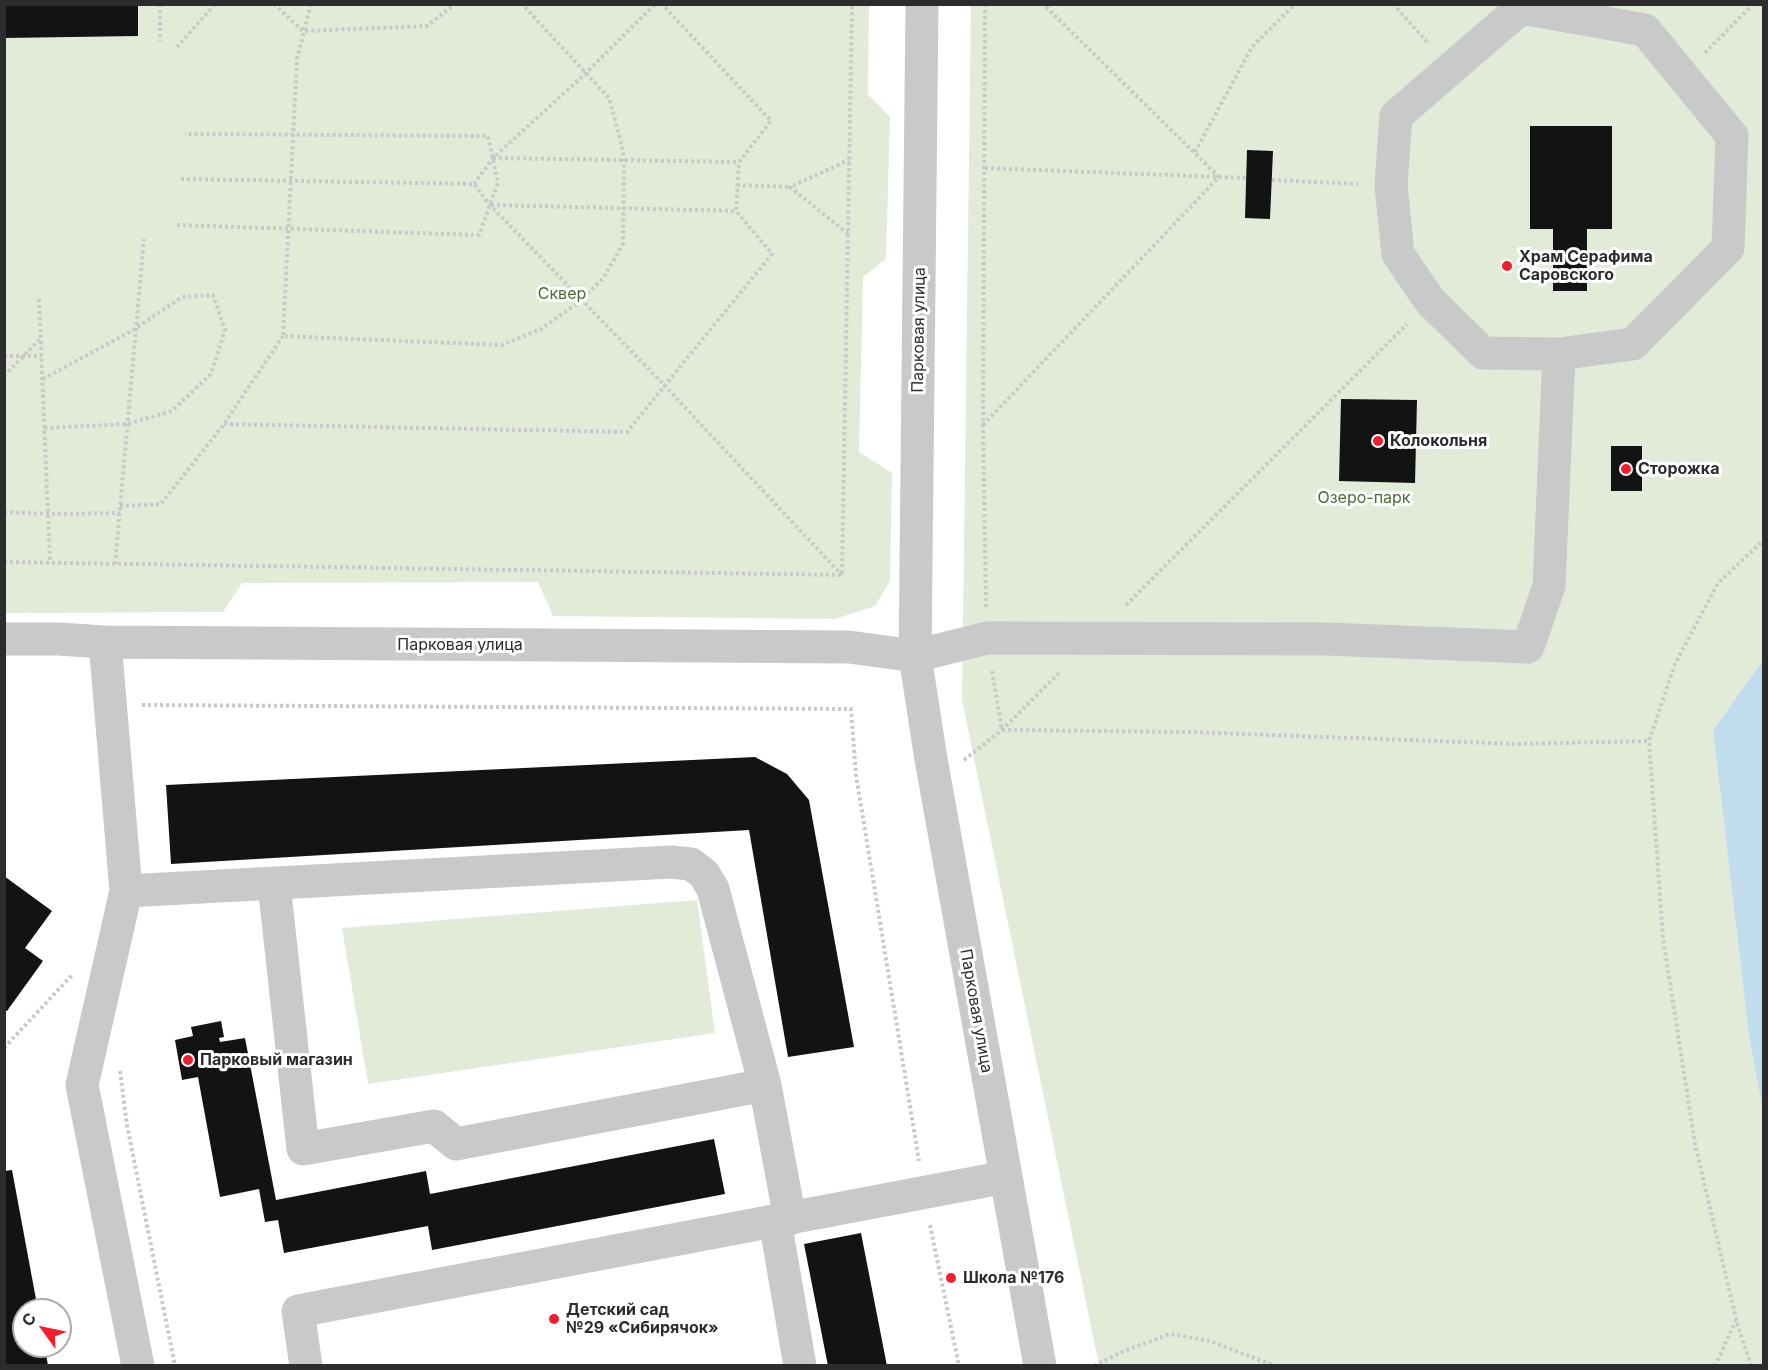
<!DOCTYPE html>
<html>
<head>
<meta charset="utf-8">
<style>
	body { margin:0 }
	#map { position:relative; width:1768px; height:1370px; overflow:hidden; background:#fff; font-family:Inter,sans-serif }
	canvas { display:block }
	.frame { position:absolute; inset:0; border:6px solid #2c2c2c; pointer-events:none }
	.north { position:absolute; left:12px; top:1298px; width:60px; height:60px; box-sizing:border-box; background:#fff; border:2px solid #ababab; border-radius:50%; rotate:303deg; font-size:16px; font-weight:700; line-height:24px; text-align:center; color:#2c2c2c }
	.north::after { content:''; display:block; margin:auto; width:21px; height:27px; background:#f31e2c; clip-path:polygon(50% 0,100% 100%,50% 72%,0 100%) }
</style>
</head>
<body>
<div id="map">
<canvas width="1768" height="1370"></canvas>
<div class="frame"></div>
<div class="north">С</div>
</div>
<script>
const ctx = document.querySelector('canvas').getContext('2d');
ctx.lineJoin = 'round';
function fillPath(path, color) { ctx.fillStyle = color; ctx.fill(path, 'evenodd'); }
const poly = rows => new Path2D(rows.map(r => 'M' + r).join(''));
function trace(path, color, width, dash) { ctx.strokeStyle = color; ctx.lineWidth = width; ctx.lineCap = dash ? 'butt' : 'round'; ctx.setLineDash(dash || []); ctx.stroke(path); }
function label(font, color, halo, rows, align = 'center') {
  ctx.font = font + ' Inter,sans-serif'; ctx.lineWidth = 6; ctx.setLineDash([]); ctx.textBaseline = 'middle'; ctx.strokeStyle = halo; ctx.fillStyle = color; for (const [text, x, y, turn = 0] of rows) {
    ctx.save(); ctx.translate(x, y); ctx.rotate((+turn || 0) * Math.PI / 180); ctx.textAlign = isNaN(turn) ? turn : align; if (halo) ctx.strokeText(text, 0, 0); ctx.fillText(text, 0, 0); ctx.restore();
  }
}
fillPath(poly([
	[4,5,869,5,868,94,890,117,886,259,863,277,859,452,892,473,890,581,875,606,835,619,553,616,538,582,242,583,223,612,5,613],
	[971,5,1763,5,1763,660,1713,730,1749,1036,1763,1112,1763,1365,1099,1365,962,700],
	[697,900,715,1033,368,1084,342,928]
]), '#e2ebd7');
fillPath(poly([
	[1763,660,1763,1112,1749,1036,1713,730]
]), '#c1dced');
fillPath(poly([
	[4,4,138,4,138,36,4,38],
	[1530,126,1612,126,1612,229,1587,229,1587,291,1553,291,1553,229,1530,229],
	[1247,150,1273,151,1270,219,1245,218],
	[1341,399,1417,400,1415,483,1339,481],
	[1611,446,1642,446,1642,491,1611,491],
	[755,757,787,774,809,800,854,1047,788,1057,749,830,171,864,166,785],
	[4,876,52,911,25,948,43,961,7,1011,4,1010],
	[221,1021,224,1037,219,1038,220,1042,245,1038,276,1200,426,1171,430,1194,714,1139,725,1194,432,1250,428,1226,284,1253,278,1220,265,1222,259,1189,220,1197,198,1077,182,1080,175,1040,193,1036,191,1027],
	[12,1170,38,1310,24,1310,24,1346,45,1346,48,1366,4,1366,4,1171],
	[861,1233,887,1366,828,1366,804,1244]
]), '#131313');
trace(poly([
	[160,4,160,41],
	[274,4,303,31,427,26,455,4],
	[311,4,297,59,283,336,502,345,541,329,582,300,604,277,623,244,624,160,621,142,609,98,522,4],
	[985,4,983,425,986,607],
	[1393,4,1429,44],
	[177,47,215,4],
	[1705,53,1753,4],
	[1195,152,1252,47,1295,4],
	[493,158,739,162],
	[985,168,1247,178],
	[181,179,474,184,490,205,665,386,842,575],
	[1272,180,1358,184],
	[474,184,493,158,586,73,655,4],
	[737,185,790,187],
	[491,205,736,211],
	[177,225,479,235,498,183,488,136,185,134],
	[848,234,790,187,849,160],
	[39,299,50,563],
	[4,356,42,356],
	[4,376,41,338],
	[43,379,135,329,182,297,213,295,225,330,211,374,172,411,127,424,44,428],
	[224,424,627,432,772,254,736,211,739,162,771,121,662,4],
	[983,425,1219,177,1043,4],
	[120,506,161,504,224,424,283,336],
	[4,512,48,514,120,513],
	[4,562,842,575,852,4],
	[115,564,144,239],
	[1126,605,1407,324],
	[992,671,1002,730,1190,732,1516,744,1649,741],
	[142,705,851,709,856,775,919,1161],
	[964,760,1002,730,1060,672],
	[4,1048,73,974],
	[120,1071,127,1125,175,1366],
	[930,1225,959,1366],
	[1094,1366,1124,1351,1170,1334,1210,1341,1275,1366],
	[1715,1366,1736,1320],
	[1751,1366,1736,1319,1695,1144,1663,938,1649,741,1675,664,1718,583,1764,540]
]), '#c9c9c9', 4, [3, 3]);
trace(poly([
	[922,4,915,656,931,759,1040,1366],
	[1521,8,1645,30,1732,136,1728,248,1633,344,1559,354,1483,353,1430,301,1398,254,1391,185,1396,116,1521,8],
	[4,639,58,639,105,642,849,647,915,656,987,638,1326,639,1528,647,1549,586,1559,354],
	[105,642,126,891,82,1085,138,1366],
	[126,891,671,862,691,864,704,874,713,889,765,1085,456,1144,434,1126,303,1149,274,884],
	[765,1085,790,1219],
	[775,1221,800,1366],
	[306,1366,298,1311,1006,1177]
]), '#c9c9c9', 33);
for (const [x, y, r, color] of [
	[1507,266,6,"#f31e2c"],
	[1378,441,6,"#f31e2c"],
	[1626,469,6,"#f31e2c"],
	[188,1060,6,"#f31e2c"],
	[951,1278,6,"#f31e2c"],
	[554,1319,6,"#f31e2c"]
]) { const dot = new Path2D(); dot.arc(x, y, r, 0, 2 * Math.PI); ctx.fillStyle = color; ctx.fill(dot); trace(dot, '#fff', 2); }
label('bold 16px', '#2c2c2c', '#fff', [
	["Храм Серафима",1519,257],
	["Саровского",1519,275],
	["Колокольня",1390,441],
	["Сторожка",1638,469],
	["Парковый магазин",200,1060],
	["Школа №176",963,1278],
	["Детский сад",566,1310],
	["№29 «Сибирячок»",566,1328]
], 'left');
label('16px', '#4e6a36', '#fff', [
	["Сквер",562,294],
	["Озеро-парк",1364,498]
]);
label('16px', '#2c2c2c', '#fff', [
	["Парковая улица",919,330,-89],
	["Парковая улица",460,645],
	["Парковая улица",976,1011,80]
]);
</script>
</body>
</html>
